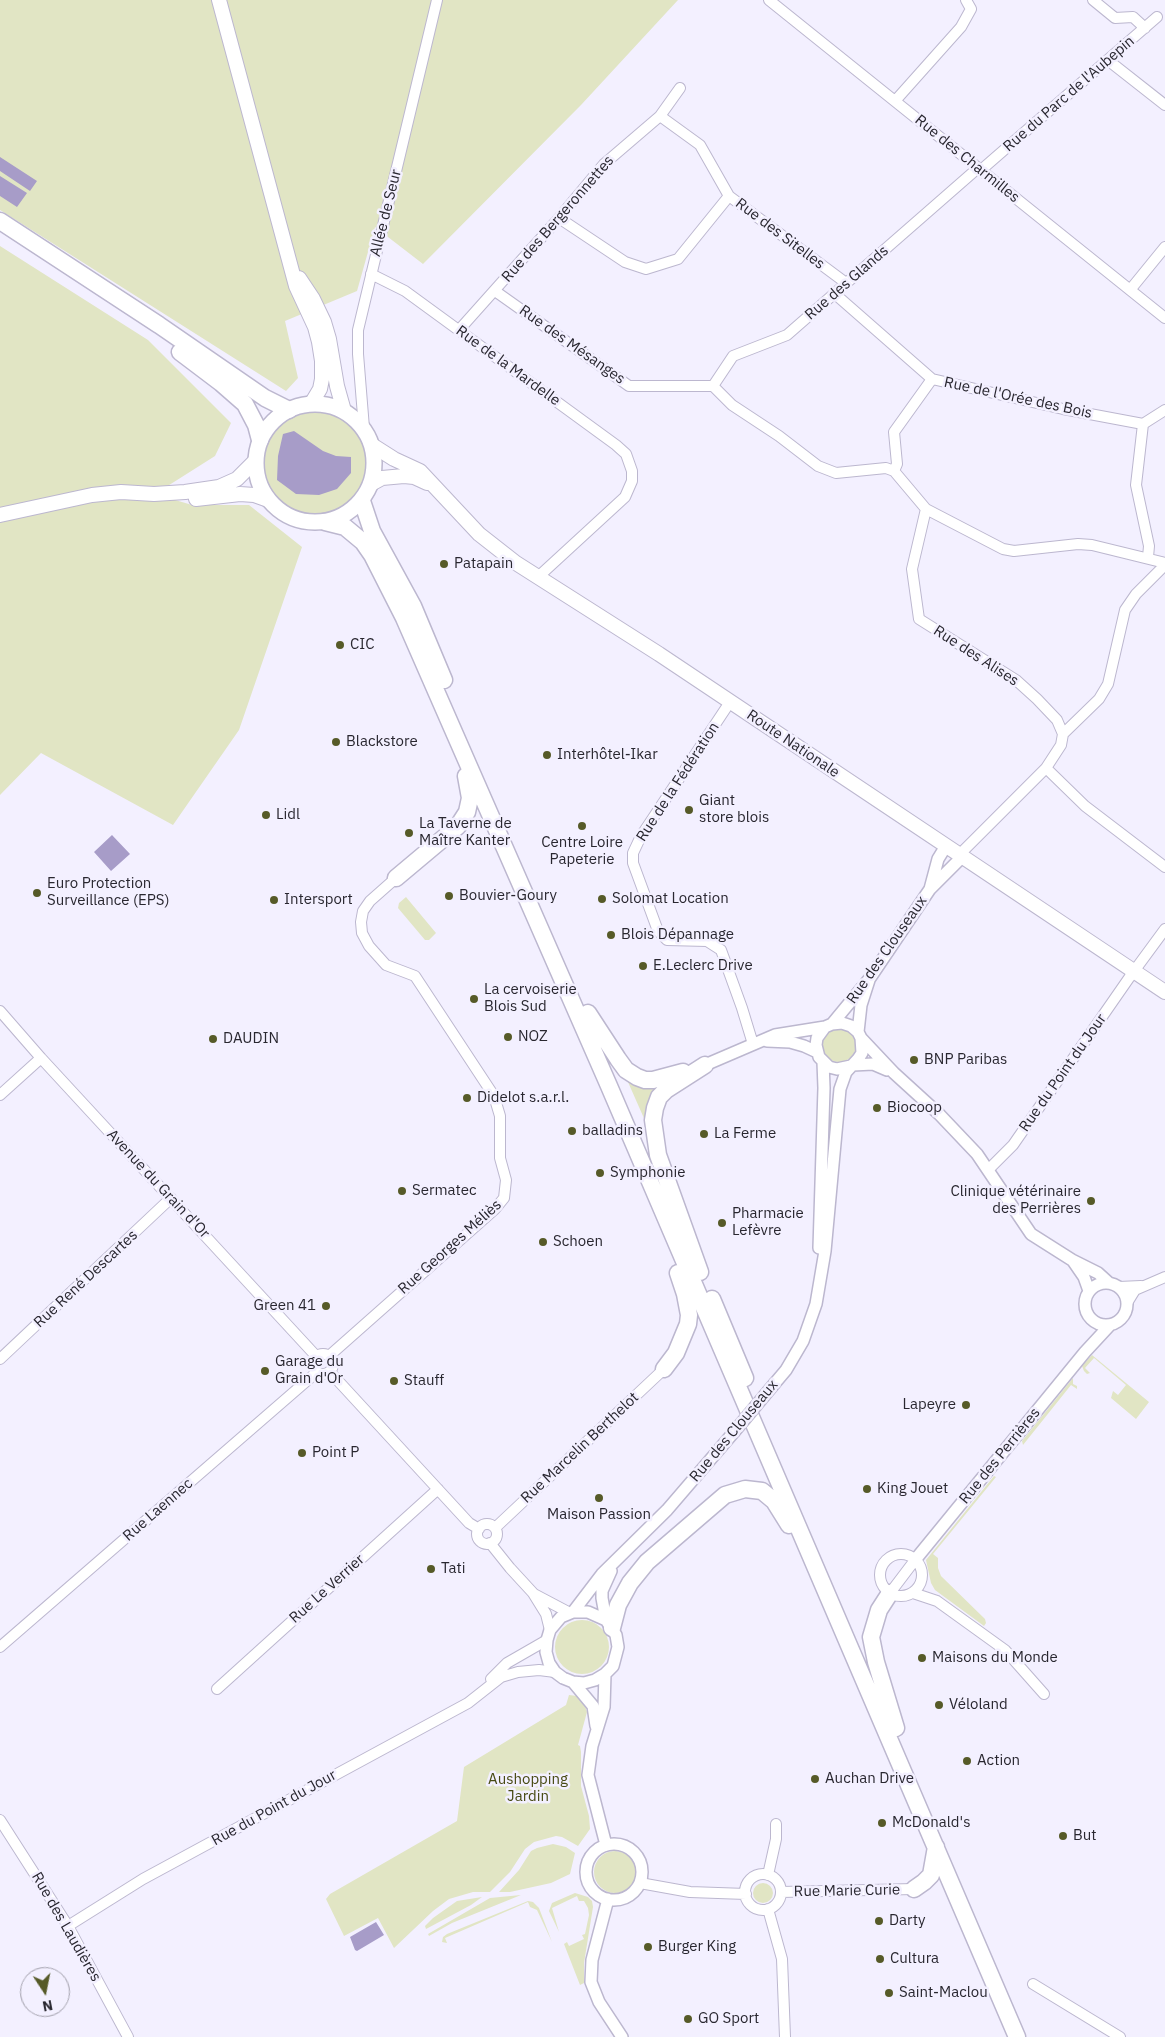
<!DOCTYPE html>
<html>
<head>
<meta charset="utf-8">
<style>
	body { margin:0 }
	#map { position:relative; width:1165px; height:2037px; overflow:hidden; background:#f3f0ff; font-family:"IBM Plex Sans",sans-serif }
	canvas { display:block }
	.north { position:absolute; left:20px; top:1967px; width:50px; height:50px; box-sizing:border-box; background:#f3f0ff; border:1px solid #a2a0ac; border-radius:50%; rotate:169deg; font-size:14px; font-weight:700; line-height:20px; text-align:center; color:#292730 }
	.north::after { content:''; display:block; margin:auto; width:18px; height:22px; background:#565a28; clip-path:polygon(50% 0,100% 100%,50% 72%,0 100%) }
</style>
</head>
<body>
<div id="map">
<canvas width="1165" height="2037"></canvas>
<div class="north">N</div>
</div>
<script>
const ctx = document.querySelector('canvas').getContext('2d');
ctx.lineJoin = 'round';
function fillPath(path, color) { ctx.fillStyle = color; ctx.fill(path, 'evenodd'); }
const poly = rows => new Path2D(rows.map(r => 'M' + r).join(''));
function trace(path, color, width, dash) { ctx.strokeStyle = color; ctx.lineWidth = width; ctx.lineCap = dash ? 'butt' : 'round'; ctx.setLineDash(dash || []); ctx.stroke(path); }
function label(font, color, halo, rows, align = 'center') {
  ctx.font = font + ' "IBM Plex Sans",sans-serif'; ctx.lineWidth = 5; ctx.setLineDash([]); ctx.textBaseline = 'middle'; ctx.strokeStyle = halo; ctx.fillStyle = color; for (const [text, x, y, turn = 0] of rows) {
    ctx.save(); ctx.translate(x, y); ctx.rotate((+turn || 0) * Math.PI / 180); ctx.textAlign = isNaN(turn) ? turn : align; if (halo) ctx.strokeText(text, 0, 0); ctx.fillText(text, 0, 0); ctx.restore();
  }
}
fillPath(poly([
	[0,0,678,0,581,105,423,264,375,227,357,291,285,321,298,378,286,391,0,210],
	[0,246,148,340,231,423,215,456,155,494,192,505,249,505,302,547,239,730,173,825,41,753,0,795],
	'262 463a53 53 0 1 1 106 0a53 53 0 1 1-106 0Z',
	[406,897,436,933,429,940,425,940,398,908,399,903],
	'822 1045a17 17 0 1 1 34 0a17 17 0 1 1-34 0Z',
	[624,1073,661,1086,651,1134,639,1107],
	[1092,1355,1149,1402,1136,1419,1111,1398,1113,1391,1118,1395,1126,1385,1094,1358,1085,1368,1090,1373,1087,1374,1084,1371,1082,1366],
	[1073,1378,1073,1384,1077,1386,1077,1389,1071,1385,1023,1445,1022,1441],
	[994,1476,996,1477,933,1554,938,1558,938,1568,941,1576,985,1619,986,1623,984,1626,935,1590,931,1583,926,1560],
	'555 1647a27 27 0 1 1 54 0a27 27 0 1 1-54 0Z',
	[569,1695,577,1696,584,1702,587,1712,578,1745,580,1746,581,1752,581,1786,589,1816,590,1829,578,1846,562,1837,556,1836,534,1842,525,1849,510,1872,490,1892,473,1892,449,1899,433,1911,394,1948,378,1918,344,1936,326,1899,330,1894,457,1821,464,1767,566,1705],
	[553,1844,566,1847,575,1853,570,1874,551,1883,510,1892,499,1892,519,1870,531,1851,537,1848],
	'594 1872a21 21 0 1 1 42 0a21 21 0 1 1-42 0Z',
	'753 1893a10 10 0 1 1 20 0a10 10 0 1 1-20 0Z',
	[575,1893,588,1897,592,1901,593,1907,584,1963,584,1983,580,1985,564,1944,567,1942,569,1946,584,1939,582,1935,585,1934,589,1915,588,1908,584,1901,579,1901,577,1896,552,1908,559,1932,549,1911,552,1903],
	[521,1895,452,1923,429,1936,428,1934,490,1898],
	[482,1897,471,1905,426,1929,425,1926,433,1918,457,1901],
	[528,1901,533,1902,539,1908,552,1942,537,1910,530,1907,528,1902,445,1938,447,1943,442,1942,443,1937,447,1934]
]), '#e1e5c4');
fillPath(poly([
	[0,157,37,181,30,191,0,171],
	[0,176,27,193,17,207,0,196],
	[294,431,323,451,336,456,351,457,351,473,337,489,319,495,296,494,277,480,278,456,283,434],
	[112,835,130,854,111,871,94,852],
	[376,1922,384,1935,357,1951,355,1950,350,1937]
]), '#a79cc8');
const minor = poly([
	[769,0,1165,318],
	[1093,0,1115,18,1133,17,1145,28],
	[1109,61,1165,105],
	[895,101,961,27,971,9,966,0],
	[660,116,700,145,729,196,846,283],
	[981,170,1157,17],
	[559,218,625,262,646,269,678,259,729,196],
	[371,274,405,291,616,445,626,454,632,471,632,481,625,497,538,577],
	[1130,290,1165,247],
	[495,291,629,386,713,386,732,405,779,436,818,466,836,473,886,468,894,471,926,509,1003,549,1014,551,1078,544,1092,545,1165,563],
	[835,294,932,379,1063,409,1143,424],
	[459,330,559,218,604,164,660,116,680,88],
	[713,386,733,356,787,335,978,168],
	[1143,424,1136,485,1149,546,1148,557],
	[1143,424,1165,410],
	[364,428,358,354,358,330,437,0],
	[894,471,897,464,894,432,932,379],
	[926,509,912,569,919,619,1016,680,1037,699,1057,720,1063,734],
	[730,702,641,836,633,853,633,863,658,931,667,940,707,941,721,950,742,1008,753,1044],
	[1046,768,1085,806,1165,867],
	[959,855,1046,768,1061,745,1063,734,1099,699,1108,684,1125,610,1136,594,1165,565],
	[0,1011,41,1058,316,1356],
	[0,1095,41,1058],
	[988,1170,1013,1145,1129,978,1165,929],
	[1119,1287,1141,1286],
	[1127,1303,1135,1290,1165,1277],
	'313 1364a10 10 0 1 1 20 0a10 10 0 1 1-20 0Z',
	[329,1356,495,1209,504,1198,506,1180,500,1158,500,1116,494,1096,415,976,386,965,369,946,362,933,361,922,363,911,370,901,396,878],
	[0,1359,171,1198],
	[330,1372,469,1523,479,1529],
	'477 1534a10 10 0 1 1 20 0a10 10 0 1 1-20 0Z',
	[495,1528,664,1369],
	[490,1543,510,1568,533,1593,546,1614,550,1630],
	'880 1575a21 21 0 1 1 42 0a21 21 0 1 1-42 0Z',
	[890,1593,915,1560],
	[913,1593,937,1601,1005,1650,1044,1694],
	[534,1594,570,1613],
	[0,1647,317,1372],
	[491,1679,507,1663,547,1640],
	[217,1689,438,1489],
	[0,1820,68,1926,128,2037],
	'745 1892a18 18 0 1 1 36 0a18 18 0 1 1-36 0Z',
	[768,1875,776,1839,776,1824],
	[640,1883,690,1892,746,1894],
	[781,1892,914,1889],
	[768,1909,782,1959,785,2037],
	[68,1926,143,1879,468,1703,501,1677,518,1672,539,1670,555,1672],
	[1033,1984,1120,2037]
]);
const tertiary = poly([
	[930,889,962,857],
	[832,1024,870,978,930,889,938,859,946,846],
	[858,1032,861,1005,869,980],
	[861,1038,894,1073,939,1114,977,1154,1031,1234,1072,1260,1098,1273,1109,1283],
	[767,1041,790,1042,804,1046,817,1052],
	[705,1065,775,1035,825,1027],
	[853,1065,873,1064,887,1070],
	[819,1248,824,1088,823,1062],
	[1073,1261,1084,1277,1089,1291],
	'1085 1304a21 21 0 1 1 42 0a21 21 0 1 1-42 0Z',
	[775,1383,786,1370,803,1341,816,1304,825,1251,840,1089,846,1072,858,1059,862,1053,861,1038,858,1032,851,1026,842,1023,832,1024,825,1027,817,1038,816,1045,819,1057,829,1067,837,1069,851,1066],
	[915,1560,1085,1352,1110,1325],
	[573,1612,588,1612,606,1620,616,1635,618,1647,613,1666,605,1674,595,1680,584,1683,573,1682,563,1678,555,1672,549,1663,546,1652,547,1640,550,1630,561,1617,573,1612,602,1574,667,1510,734,1432],
	[606,1620,602,1598,602,1591,611,1571],
	[605,1674,604,1707,592,1746,588,1775,606,1845],
	[573,1682,593,1706,596,1726],
	'586 1872a28 28 0 1 1 56 0a28 28 0 1 1-56 0Z',
	[608,1899,592,1960,591,1982,599,2002,622,2037]
]);
const secondary = poly([
	[219,0,296,286,315,327,319,342,322,361,322,379,320,389,311,404],
	[299,278,313,299,324,322,329,339,337,386,344,411],
	[372,445,394,459,420,471,479,534,516,563,659,654,1165,992],
	[371,484,382,478,404,476,414,477,427,483],
	[196,499,240,494,254,495,268,500],
	[0,515,92,495,121,492,154,494,185,492,219,487,237,479,256,460]
]);
const primary = poly([
	'256 463a59 59 0 1 1 118 0a59 59 0 1 1-118 0Z'
]);
const trunk = poly([
	[0,221,159,325,265,398,289,410],
	[180,352,221,383,245,404,256,425,260,440],
	[362,501,372,531,413,606,444,680],
	[325,522,345,527,363,542,372,555,404,618,609,1086,1017,2037],
	[396,878,458,826,467,812,470,798,466,776],
	[588,1013,618,1059,626,1070,637,1077,645,1080,653,1080,683,1072],
	[700,1272,658,1155,653,1120,655,1108,659,1097,666,1090,705,1065],
	[712,1299,745,1378],
	[664,1369,676,1353,688,1324,689,1315,685,1294,678,1273],
	[890,1593,879,1610,871,1637,876,1662,896,1728],
	[612,1628,618,1605,630,1583,647,1562,725,1495,745,1489,762,1491,774,1501,789,1525],
	[914,1889,924,1882,931,1875,936,1847]
]);
trace(minor, '#bcb7cf', 12);
trace(tertiary, '#bcb7cf', 14);
trace(secondary, '#bcb7cf', 16);
trace(primary, '#bcb7cf', 18);
trace(trunk, '#bcb7cf', 19);
trace(minor, '#fff', 10);
trace(tertiary, '#fff', 11);
trace(secondary, '#fff', 14);
trace(primary, '#fff', 15);
trace(trunk, '#fff', 16);
const tertiaryBridge = poly([
	[734,1432,775,1383]
]);
trace(tertiaryBridge, '#bcb7cf', 14, []);
trace(tertiaryBridge, '#fff', 11);
for (const [x, y, r, color] of [
	[444,564,5,"#565a28"],
	[340,645,5,"#565a28"],
	[336,742,5,"#565a28"],
	[547,755,5,"#565a28"],
	[689,810,5,"#565a28"],
	[266,815,5,"#565a28"],
	[582,826,5,"#565a28"],
	[409,833,5,"#565a28"],
	[37,893,5,"#565a28"],
	[449,896,5,"#565a28"],
	[602,899,5,"#565a28"],
	[274,900,5,"#565a28"],
	[611,935,5,"#565a28"],
	[643,966,5,"#565a28"],
	[474,999,5,"#565a28"],
	[508,1037,5,"#565a28"],
	[213,1039,5,"#565a28"],
	[914,1060,5,"#565a28"],
	[467,1098,5,"#565a28"],
	[877,1108,5,"#565a28"],
	[572,1131,5,"#565a28"],
	[704,1134,5,"#565a28"],
	[600,1173,5,"#565a28"],
	[402,1191,5,"#565a28"],
	[1091,1201,5,"#565a28"],
	[722,1223,5,"#565a28"],
	[543,1242,5,"#565a28"],
	[326,1306,5,"#565a28"],
	[265,1371,5,"#565a28"],
	[394,1381,5,"#565a28"],
	[966,1405,5,"#565a28"],
	[302,1453,5,"#565a28"],
	[867,1489,5,"#565a28"],
	[599,1498,5,"#565a28"],
	[431,1569,5,"#565a28"],
	[922,1658,5,"#565a28"],
	[939,1705,5,"#565a28"],
	[967,1761,5,"#565a28"],
	[815,1779,5,"#565a28"],
	[882,1823,5,"#565a28"],
	[1063,1836,5,"#565a28"],
	[879,1921,5,"#565a28"],
	[648,1947,5,"#565a28"],
	[880,1959,5,"#565a28"],
	[889,1993,5,"#565a28"],
	[688,2019,5,"#565a28"]
]) { const dot = new Path2D(); dot.arc(x, y, r, 0, 2 * Math.PI); ctx.fillStyle = color; ctx.fill(dot); trace(dot, '#f3f0ff', 2); }
label('15px', '#292730', '#f3f0ff', [
	["Rue du Parc de l'Aubepin",1069,94,-41],
	["Rue des Charmilles",967,159,39],
	["Allée de Seur",386,213,-76],
	["Rue des Bergeronnettes",558,219,-49],
	["Rue des Sitelles",780,234,37],
	["Rue des Glands",847,283,-41],
	["Rue des Mésanges",572,345,35],
	["Rue de la Mardelle",508,366,36],
	["Rue de l'Orée des Bois",1018,398,12],
	["Rue des Alises",976,656,33],
	["Route Nationale",793,744,34],
	["Rue de la Fédération",678,782,-57],
	["Rue des Clouseaux",887,950,-55],
	["Rue du Point du Jour",1063,1073,-55],
	["Avenue du Grain d'Or",158,1184,47],
	["Rue Georges Méliès",450,1247,-42],
	["Rue René Descartes",86,1279,-43],
	["Rue des Clouseaux",734,1431,-50],
	["Rue Marcelin Berthelot",580,1448,-43],
	["Rue des Perrières",1000,1456,-51],
	["Rue Laennec",158,1510,-41],
	["Rue Le Verrier",327,1589,-42],
	["Rue du Point du Jour",274,1808,-29],
	["Rue Marie Curie",847,1891,-1],
	["Rue des Laudières",66,1927,60]
]);
label('15px', '#292730', '#f3f0ff', [
	["Patapain",454,564],
	["CIC",350,645],
	["Blackstore",346,742],
	["Interhôtel-Ikar",557,755],
	["Giant",699,801],
	["store blois",699,818],
	["Lidl",276,815],
	["La Taverne de",419,824],
	["Maître Kanter",419,841],
	["Centre Loire",582,843,"center"],
	["Papeterie",582,860,"center"],
	["Euro Protection",47,884],
	["Surveillance (EPS)",47,901],
	["Bouvier-Goury",459,896],
	["Solomat Location",612,899],
	["Intersport",284,900],
	["Blois Dépannage",621,935],
	["E.Leclerc Drive",653,966],
	["La cervoiserie",484,990],
	["Blois Sud",484,1007],
	["NOZ",518,1037],
	["DAUDIN",223,1039],
	["BNP Paribas",924,1060],
	["Didelot s.a.r.l.",477,1098],
	["Biocoop",887,1108],
	["balladins",582,1131],
	["La Ferme",714,1134],
	["Symphonie",610,1173],
	["Sermatec",412,1191],
	["Clinique vétérinaire",1081,1192,"right"],
	["des Perrières",1081,1209,"right"],
	["Pharmacie",732,1214],
	["Lefèvre",732,1231],
	["Schoen",553,1242],
	["Green 41",316,1306,"right"],
	["Garage du",275,1362],
	["Grain d'Or",275,1379],
	["Stauff",404,1381],
	["Lapeyre",956,1405,"right"],
	["Point P",312,1453],
	["King Jouet",877,1489],
	["Maison Passion",599,1515,"center"],
	["Tati",441,1569],
	["Maisons du Monde",932,1658],
	["Véloland",949,1705],
	["Action",977,1761],
	["Auchan Drive",825,1779],
	["McDonald's",892,1823],
	["But",1073,1836],
	["Darty",889,1921],
	["Burger King",658,1947],
	["Cultura",890,1959],
	["Saint-Maclou",899,1993],
	["GO Sport",698,2019]
], 'left');
label('15px', '#474a13', '#f3f0ff', [
	["Aushopping",528,1780],
	["Jardin",528,1797]
]);
</script>
</body>
</html>
